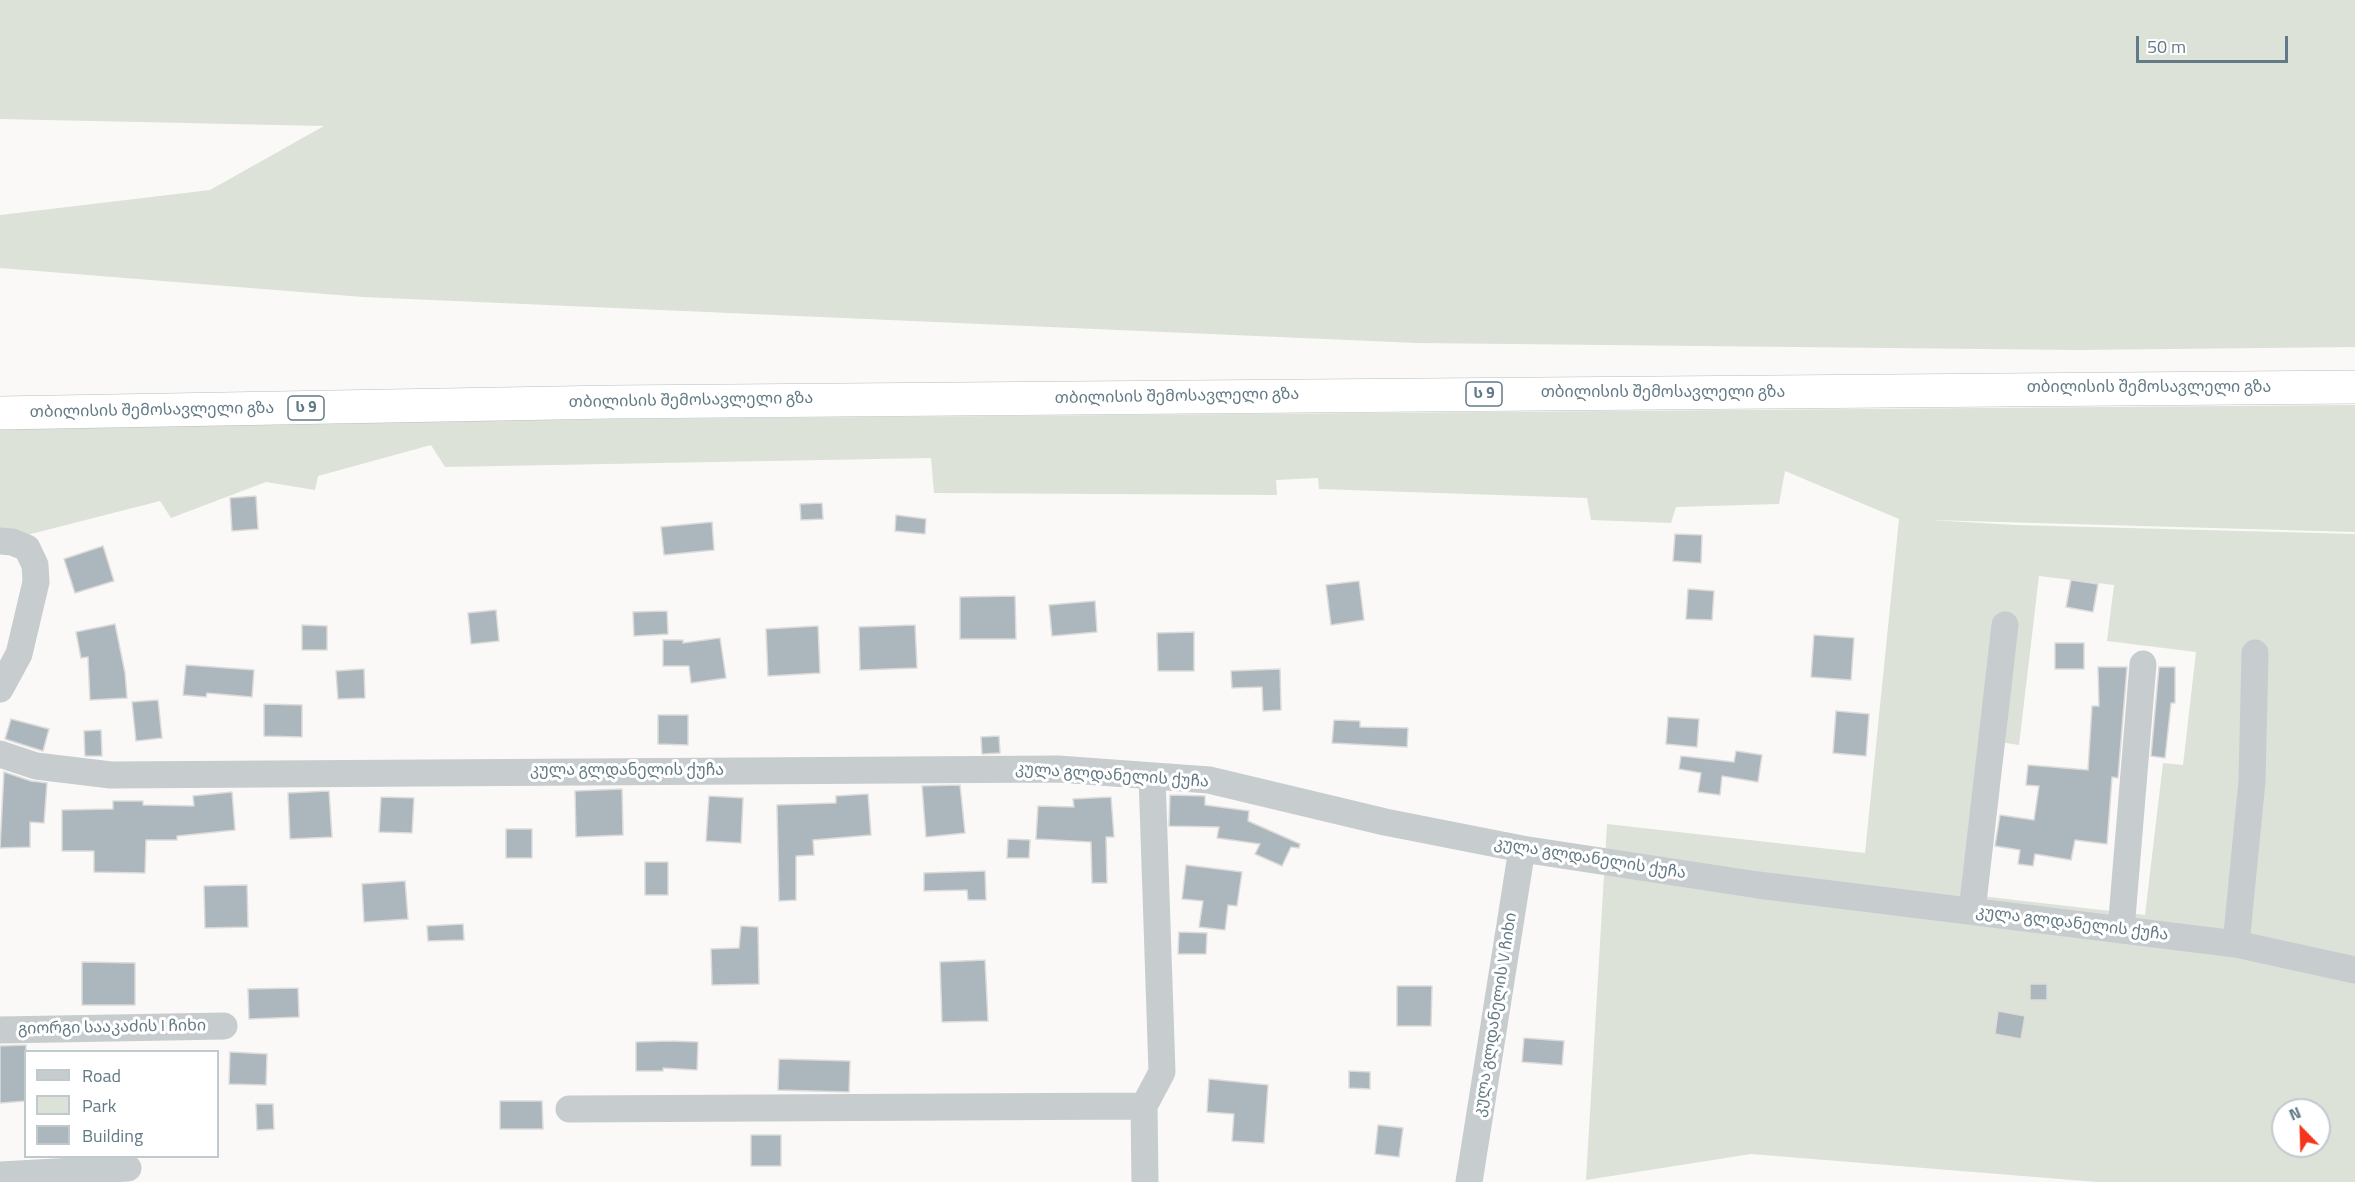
<!DOCTYPE html>
<html>
<head>
<meta charset="utf-8">
<style>
	body { margin:0 }
	#map { position:relative; width:2355px; height:1182px; overflow:hidden; background:#faf9f7; font-family:"Titillium Web",sans-serif }
	canvas { display:block }
	.legend { position:absolute; left:24px; top:1050px; width:195px; height:108px; box-sizing:border-box; background:#fff; border:2px solid #c0cace; margin:0; padding:8px 10px; list-style:none; font-size:18px; color:#627a85 }
	.legend li { display:flex; align-items:center; gap:12px; height:30px }
	.legend b { width:30px; border:2px solid #c0cace }
	.north { position:absolute; left:2271px; top:1098px; width:60px; height:60px; box-sizing:border-box; background:#fff; border:2px solid #c0cace; border-radius:50%; rotate:337deg; font-size:16px; font-weight:700; line-height:24px; text-align:center; color:#627a85 }
	.north::after { content:''; display:block; margin:auto; width:21px; height:27px; background:#f5341c; clip-path:polygon(50% 0,100% 100%,50% 72%,0 100%) }
	.scale { position:absolute; left:2136px; top:36px; width:152px; height:27px; box-sizing:border-box; border:3px solid #627a85; border-top:0; padding-left:8px; font-size:18px; line-height:21px; white-space:nowrap; color:#627a85; -webkit-text-stroke:4px #fff; paint-order:stroke }
</style>
</head>
<body>
<div id="map">
<canvas width="2355" height="1182"></canvas>
<ul class="legend">
<li><b style="height:8px;background:#c7cccf"></b>Road</li>
<li><b style="height:16px;background:#dce2d8"></b>Park</li>
<li><b style="height:16px;background:#abb7bc"></b>Building</li>
</ul>
<div class="north">N</div>
<div class="scale">50 m</div>
</div>
<script>
const ctx = document.querySelector('canvas').getContext('2d');
ctx.lineJoin = 'round';
function fillPath(path, color) { ctx.fillStyle = color; ctx.fill(path, 'evenodd'); }
const poly = rows => new Path2D(rows.map(r => 'M' + r).join(''));
function trace(path, color, width, dash) { ctx.strokeStyle = color; ctx.lineWidth = width; ctx.lineCap = dash ? 'butt' : 'round'; ctx.setLineDash(dash || []); ctx.stroke(path); }
function label(font, color, halo, rows, align = 'center') {
  ctx.font = font + ' "Titillium Web","Noto Sans Georgian",sans-serif'; ctx.lineWidth = 6; ctx.setLineDash([]); ctx.textBaseline = 'middle'; ctx.strokeStyle = halo; ctx.fillStyle = color; for (const [text, x, y, turn = 0] of rows) {
    ctx.save(); ctx.translate(x, y); ctx.rotate((+turn || 0) * Math.PI / 180); ctx.textAlign = isNaN(turn) ? turn : align; if (halo) ctx.strokeText(text, 0, 0); ctx.fillText(text, 0, 0); ctx.restore();
  }
}
fillPath(poly([
	[0,0,2355,0,2355,347,2078,350,1416,343,363,297,0,268,0,215,210,190,324,126,0,119],
	[2355,405,2355,532,1930,520,2015,525,2355,534,2355,1182,2097,1182,1751,1154,1586,1180,1607,824,1865,853,1899,519,1785,471,1779,504,1676,507,1671,523,1591,520,1587,498,1319,489,1318,478,1276,480,1277,495,934,493,931,458,445,467,431,445,318,476,315,490,266,482,171,518,160,501,27,535,0,532,0,424],
	[2039,576,2114,585,2107,641,2196,652,2183,765,2163,763,2145,915,1981,896,2000,742,2019,745],
	[2283,1110,2319,1110,2319,1146,2283,1146]
]), '#dce2d8');
const building = poly([
	[256,496,258,529,232,531,230,498,256,496],
	[822,503,823,519,801,520,800,504,822,503],
	[896,515,926,519,925,534,895,531,896,515],
	[712,522,714,550,664,555,661,527,712,522],
	[1675,534,1702,535,1701,563,1673,561,1675,534],
	[103,546,114,581,75,593,64,559,103,546],
	[2071,580,2098,584,2093,612,2066,607,2071,580],
	[1359,581,1364,620,1331,625,1326,585,1359,581],
	[1688,589,1714,591,1712,620,1686,619,1688,589],
	[1015,596,1016,639,960,639,960,597,1015,596],
	[1095,601,1097,632,1052,636,1049,605,1095,601],
	[496,610,499,641,471,644,468,613,496,610],
	[667,611,668,634,634,636,633,612,667,611],
	[115,624,125,673,127,698,90,700,88,657,81,658,76,632,115,624],
	[302,625,327,626,327,650,302,650,302,625],
	[915,625,917,668,860,670,859,627,915,625],
	[818,626,820,673,768,676,766,629,818,626],
	[1194,632,1194,671,1158,671,1157,633,1194,632],
	[1814,635,1854,638,1851,680,1811,677,1814,635],
	[720,638,726,678,691,683,689,666,663,666,663,640,683,640,683,643,720,638],
	[2055,643,2084,643,2084,669,2055,669,2055,643],
	[186,665,254,670,252,697,207,693,206,697,183,695,186,665],
	[2098,667,2127,667,2118,778,2112,777,2107,844,2075,840,2071,860,2035,854,2033,866,2018,864,2020,850,1995,846,2000,815,2034,820,2039,786,2026,785,2028,765,2088,770,2092,706,2099,706,2098,667],
	[2159,667,2175,667,2175,703,2171,703,2165,758,2151,756,2159,667],
	[364,669,365,698,338,699,336,671,364,669],
	[1280,669,1281,710,1263,711,1262,687,1232,688,1231,671,1280,669],
	[158,700,162,738,136,741,132,702,158,700],
	[264,704,302,705,302,737,264,736,264,704],
	[1836,711,1869,714,1866,756,1833,753,1836,711],
	[658,715,688,715,688,745,658,744,658,715],
	[1668,717,1699,719,1697,747,1666,744,1668,717],
	[11,719,49,729,43,751,5,739,11,719],
	[1334,720,1360,721,1360,727,1408,728,1407,747,1332,743,1334,720],
	[101,730,102,756,85,756,84,731,101,730],
	[999,736,1000,753,982,754,981,737,999,736],
	[1736,751,1762,755,1758,782,1722,776,1720,795,1698,792,1701,773,1679,769,1681,756,1734,762,1736,751],
	[4,772,31,781,47,783,44,823,30,822,30,847,0,848,4,772],
	[960,785,965,833,926,837,922,786,960,785],
	[622,789,623,835,576,837,575,791,622,789],
	[329,791,332,837,290,839,288,793,329,791],
	[232,792,235,830,177,836,177,840,146,840,145,873,94,872,94,851,62,851,62,810,113,809,113,801,143,801,143,805,194,806,193,796,232,792],
	[868,794,871,835,813,840,814,855,796,856,796,900,779,901,777,805,836,803,836,796,868,794],
	[1170,795,1205,796,1205,805,1249,811,1248,821,1300,844,1299,848,1291,847,1282,866,1255,854,1260,844,1217,838,1219,827,1169,826,1170,795],
	[709,796,743,798,741,843,706,841,709,796],
	[381,797,414,798,412,833,379,832,381,797],
	[1111,797,1114,837,1106,837,1107,883,1092,883,1091,842,1036,839,1038,806,1074,807,1073,799,1111,797],
	[506,829,532,829,532,858,506,858,506,829],
	[1008,839,1030,840,1029,858,1007,858,1008,839],
	[645,862,668,862,668,895,645,895,645,862],
	[1186,865,1242,872,1237,906,1228,905,1225,930,1199,927,1203,901,1182,899,1186,865],
	[985,871,986,900,968,900,967,890,924,891,924,873,985,871],
	[405,881,408,919,364,922,362,884,405,881],
	[247,885,248,927,205,928,204,886,247,885],
	[463,924,464,940,428,941,427,926,463,924],
	[741,926,758,927,759,984,712,985,711,949,739,948,741,926],
	[1179,932,1207,933,1206,954,1178,954,1179,932],
	[985,960,988,1021,942,1022,940,962,985,960],
	[82,962,135,963,135,1005,82,1005,82,962],
	[2030,984,2047,984,2047,1000,2030,1000,2030,984],
	[1397,986,1432,986,1431,1026,1397,1026,1397,986],
	[298,988,299,1017,249,1019,248,989,298,988],
	[1998,1011,2025,1016,2021,1039,1995,1034,1998,1011],
	[1524,1038,1564,1041,1562,1065,1522,1062,1524,1038],
	[671,1041,698,1042,697,1070,663,1068,663,1071,636,1071,636,1042,671,1041],
	[26,1045,26,1101,0,1103,0,1046,26,1045],
	[230,1052,267,1054,266,1085,229,1084,230,1052],
	[779,1059,850,1061,849,1092,778,1090,779,1059],
	[1349,1071,1370,1072,1370,1089,1349,1088,1349,1071],
	[1209,1079,1268,1085,1264,1143,1232,1141,1234,1114,1207,1112,1209,1079],
	[500,1101,542,1101,543,1129,500,1129,500,1101],
	[256,1104,273,1104,274,1129,257,1130,256,1104],
	[1378,1125,1403,1128,1399,1157,1375,1154,1378,1125],
	[751,1135,781,1135,781,1166,751,1166,751,1135]
]);
fillPath(building, '#abb7bc');
trace(building, '#dcdbd9', 1.5);
const highway = poly([
	[0,413,612,402,2355,387]
]);
trace(highway, '#b9bec1', 34);
trace(poly([
	[0,541,12,542,27,548,35,565,36,582,19,654,0,689],
	[0,754,36,766,111,775,1058,769,1209,780,1385,822,1522,849,1758,885,2236,944,2355,970],
	[1972,911,2005,625],
	[2121,930,2143,664],
	[2236,944,2252,781,2255,653],
	[0,1030,224,1026],
	[569,1109,1144,1106],
	[0,1175,128,1168],
	[1145,1182,1144,1106,1162,1072,1152,776],
	[1469,1182,1522,849]
]), '#c7cccf', 27);
trace(highway, '#fff', 33);
for (const [x, y, w] of [
	[1484,394,36],
	[306,408,36]
]) { const box = new Path2D(); box.roundRect(x - w / 2, y - 12, w, 24, 4.5); ctx.fillStyle = '#fff'; ctx.fill(box); trace(box, '#627a85', 1.5); }
label('bold 15px', '#627a85', null, [
	["ს 9",1484,394],
	["ს 9",306,408]
]);
label('16px', '#627a85', '#fff', [
	["თბილისის შემოსავლელი გზა",2149,388],
	["თბილისის შემოსავლელი გზა",1663,393],
	["თბილისის შემოსავლელი გზა",1177,397,-1],
	["თბილისის შემოსავლელი გზა",691,401,-1],
	["თბილისის შემოსავლელი გზა",152,411,-1],
	["კულა გლდანელის ქუჩა",627,771],
	["კულა გლდანელის ქუჩა",1112,776,4],
	["კულა გლდანელის ქუჩა",1590,859,9],
	["კულა გლდანელის ქუჩა",2072,924,7],
	["კულა გლდანელის V ჩიხი",1496,1015,-81],
	["გიორგი სააკაძის I ჩიხი",112,1028,-1]
]);
</script>
</body>
</html>
